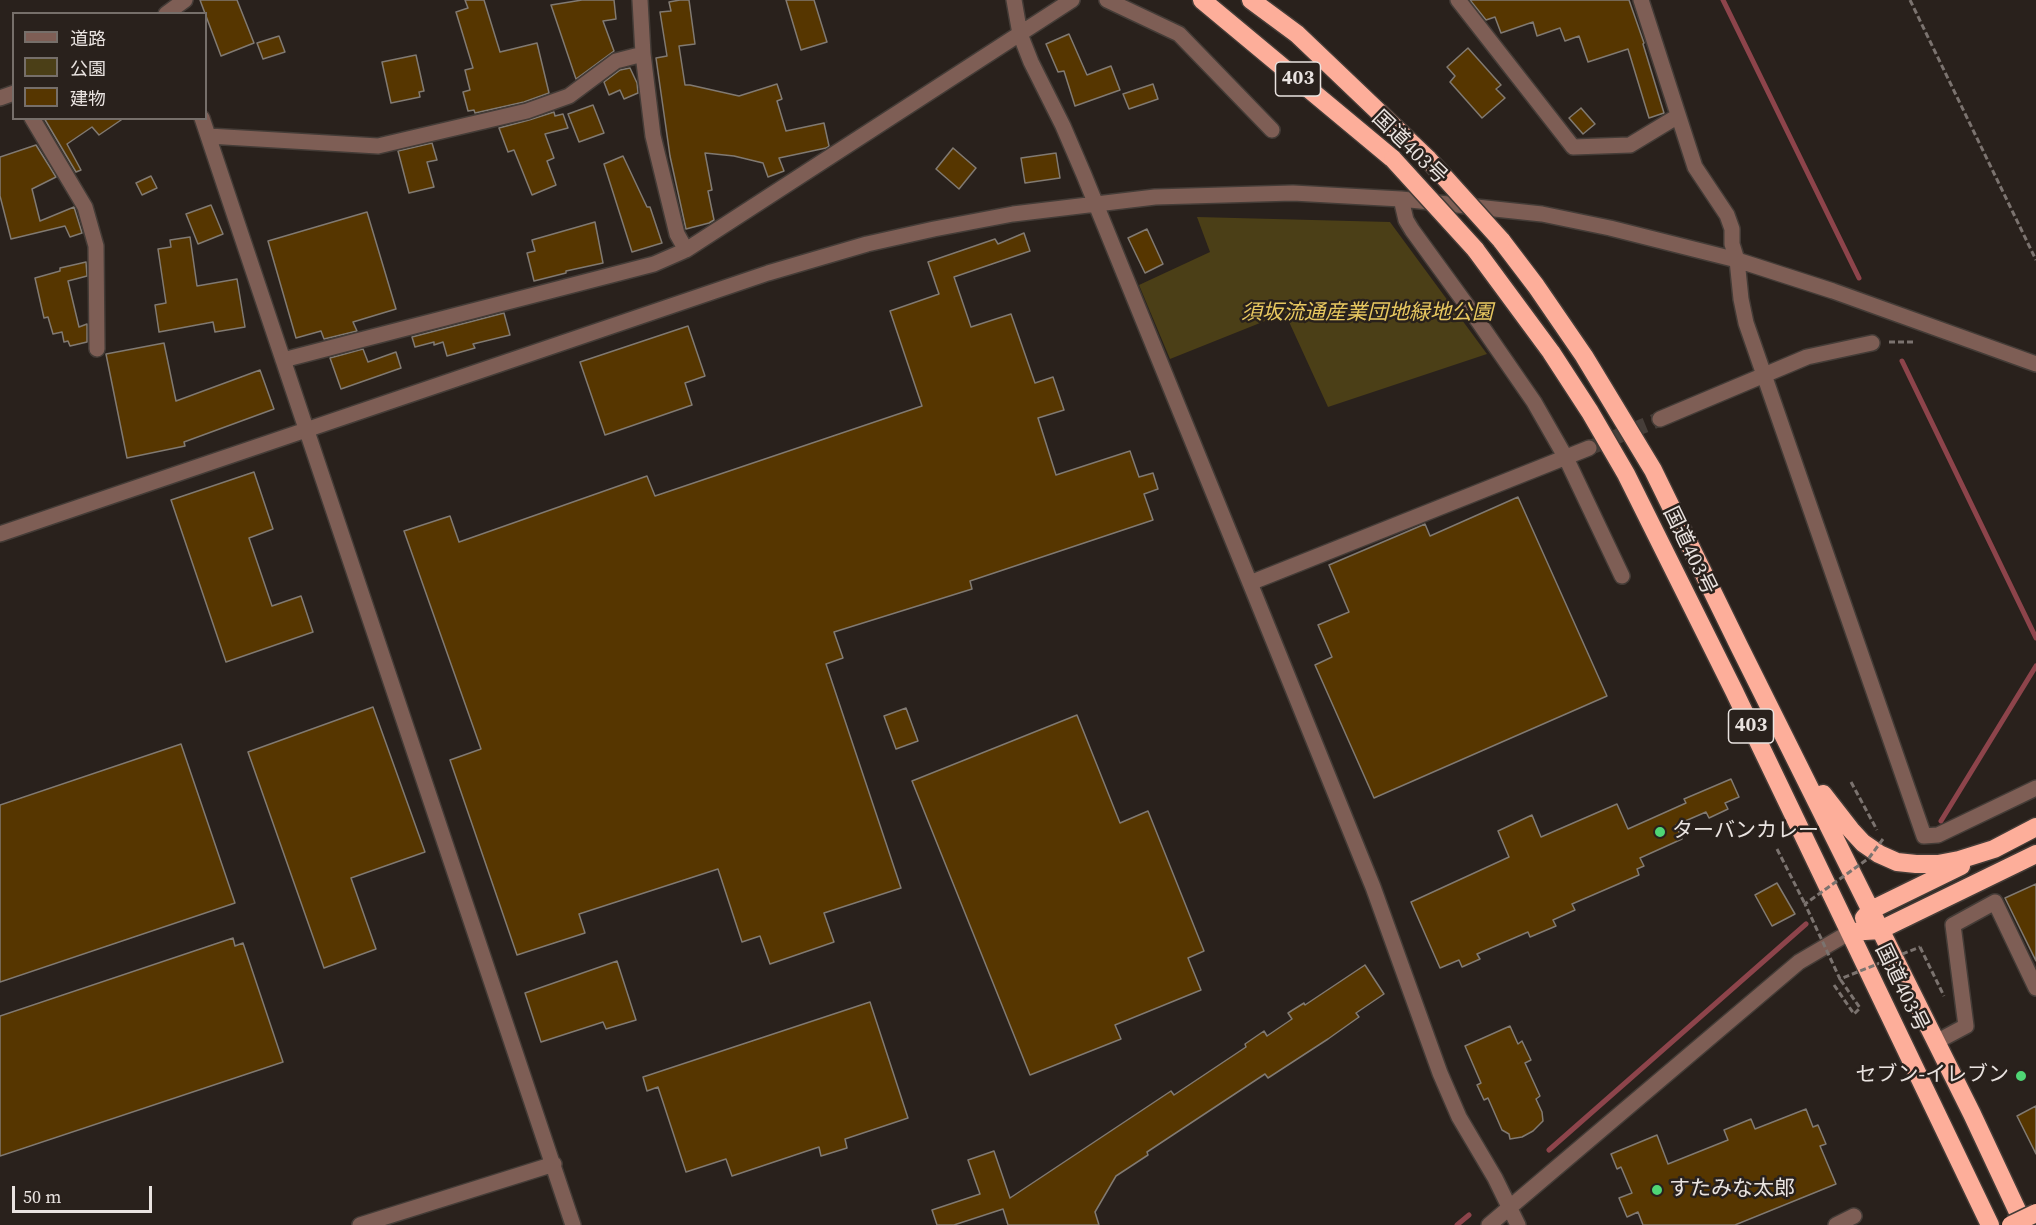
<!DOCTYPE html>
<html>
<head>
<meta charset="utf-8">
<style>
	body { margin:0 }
	#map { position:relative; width:2036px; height:1225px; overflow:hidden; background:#29211c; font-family:"Source Serif 4","Noto Sans JP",serif }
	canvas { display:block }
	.legend { position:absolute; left:12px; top:12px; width:195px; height:108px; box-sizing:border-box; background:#29211c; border:2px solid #766f6a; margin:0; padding:8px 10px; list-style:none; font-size:18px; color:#e9e3e0 }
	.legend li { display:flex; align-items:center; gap:12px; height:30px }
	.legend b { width:30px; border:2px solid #766f6a }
	.scale { position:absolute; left:12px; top:1186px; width:140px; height:27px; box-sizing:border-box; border:3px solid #e9e3e0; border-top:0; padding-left:8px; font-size:18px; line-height:21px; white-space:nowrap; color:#e9e3e0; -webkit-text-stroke:4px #29211c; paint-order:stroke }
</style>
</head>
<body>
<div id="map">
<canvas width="2036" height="1225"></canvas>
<ul class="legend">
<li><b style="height:8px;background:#7e5e55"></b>道路</li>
<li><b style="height:16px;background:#4b3f17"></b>公園</li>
<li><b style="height:16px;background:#563600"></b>建物</li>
</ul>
<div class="scale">50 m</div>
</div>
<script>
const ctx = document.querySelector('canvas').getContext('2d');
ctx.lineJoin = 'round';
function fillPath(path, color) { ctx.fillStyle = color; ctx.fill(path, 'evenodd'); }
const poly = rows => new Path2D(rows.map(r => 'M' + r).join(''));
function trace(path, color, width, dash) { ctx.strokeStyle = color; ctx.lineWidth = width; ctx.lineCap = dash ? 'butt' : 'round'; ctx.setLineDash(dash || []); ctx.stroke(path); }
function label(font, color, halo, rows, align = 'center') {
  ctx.font = font + ' "Source Serif 4","Noto Sans JP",serif'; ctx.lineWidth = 5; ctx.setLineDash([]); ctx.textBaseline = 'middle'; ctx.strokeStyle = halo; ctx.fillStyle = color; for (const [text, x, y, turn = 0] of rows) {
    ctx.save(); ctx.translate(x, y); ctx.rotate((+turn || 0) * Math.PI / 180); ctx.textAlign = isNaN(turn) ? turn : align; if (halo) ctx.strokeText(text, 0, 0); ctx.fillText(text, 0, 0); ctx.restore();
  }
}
fillPath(poly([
	[1197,217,1390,222,1487,354,1328,407,1285,313,1170,359,1139,285,1210,252]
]), '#4b3f17');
trace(poly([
	[1723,0,1859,278],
	[1902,361,2036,638],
	[1941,821,2036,666],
	[1549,1150,1806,924],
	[1457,1225,1469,1215]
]), '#8d444b', 5);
const building = poly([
	[200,0,237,0,254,43,221,56,200,0],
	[465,0,484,0,500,52,537,43,549,93,524,102,475,113,474,110,468,111,463,92,470,90,465,70,473,68,456,12,468,8,465,0],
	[582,0,614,0,616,19,603,21,614,51,576,79,551,5,582,0],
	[680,0,689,0,695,44,679,46,685,85,690,85,739,96,777,84,782,99,777,101,786,131,824,123,829,146,826,148,779,158,784,171,768,177,763,163,734,156,705,153,712,190,708,191,714,220,709,223,686,229,670,156,656,58,667,56,660,12,671,11,669,2,680,0],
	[786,0,814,0,827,42,801,50,786,0],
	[1470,0,1629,0,1644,43,1643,44,1664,113,1649,118,1628,49,1588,62,1579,36,1565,41,1560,28,1537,36,1533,22,1501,33,1495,17,1486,20,1470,0],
	[1069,34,1087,75,1111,66,1120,90,1075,106,1064,71,1058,72,1046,44,1069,34],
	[279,36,285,52,263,59,257,43,279,36],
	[1468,48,1501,85,1496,89,1505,98,1482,118,1450,82,1455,76,1447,67,1468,48],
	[416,55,424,91,419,92,420,97,391,103,382,62,416,55],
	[630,68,637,83,638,93,624,99,620,90,609,95,604,82,620,70,630,68],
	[1153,84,1158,99,1129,109,1123,94,1153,84],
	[593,105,604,133,579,142,568,114,593,105],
	[1581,108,1595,124,1583,134,1569,118,1581,108],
	[554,112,555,116,563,114,568,128,545,134,554,158,547,161,556,185,532,195,514,150,508,152,499,128,529,120,554,112],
	[44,118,124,118,99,135,92,127,67,144,81,170,76,172,44,118],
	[432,143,437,160,427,162,434,187,409,193,398,151,432,143],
	[36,145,56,177,32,189,40,221,74,207,82,233,70,237,65,226,11,239,0,196,0,157,36,145],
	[953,148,976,168,959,189,936,169,953,148],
	[1056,153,1060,178,1025,183,1021,158,1056,153],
	[623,156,647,207,650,207,662,243,632,252,604,164,623,156],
	[151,176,157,188,142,195,136,183,151,176],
	[211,205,223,234,198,244,186,214,211,205],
	[367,212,396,309,353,322,357,331,324,339,321,331,296,338,268,241,367,212],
	[595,222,603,263,566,271,566,273,534,281,527,253,535,251,532,240,595,222],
	[1147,229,1163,264,1145,273,1128,238,1147,229],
	[1024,233,1030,251,954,277,971,327,1011,314,1035,383,1053,377,1064,410,1038,418,1056,475,1130,451,1139,477,1153,473,1158,489,1144,494,1153,520,970,581,972,589,834,632,843,658,826,664,901,888,824,913,834,942,770,964,760,936,742,942,718,869,579,914,585,933,517,955,450,760,481,749,404,531,450,516,459,542,647,476,655,496,922,406,890,311,939,294,928,262,995,239,998,244,1024,233],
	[190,237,197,286,237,279,245,327,215,332,213,322,159,332,155,305,166,303,158,249,171,247,170,240,190,237],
	[86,262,87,276,68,281,79,327,87,324,87,342,70,346,68,341,64,342,62,332,53,334,48,317,44,318,35,278,60,271,60,268,86,262],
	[504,313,510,335,473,344,475,348,447,356,443,342,434,345,434,342,415,347,412,337,504,313],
	[688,326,705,376,685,383,692,405,605,435,580,362,688,326],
	[164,343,176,401,260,370,274,409,184,442,185,446,127,458,106,354,164,343],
	[363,349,368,362,396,352,401,368,341,389,330,358,363,349],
	[254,472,273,529,249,538,272,606,301,596,313,632,226,662,171,500,254,472],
	[1518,497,1607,696,1374,798,1315,665,1332,657,1318,625,1349,612,1329,565,1425,524,1430,536,1518,497],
	[373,707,425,852,351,878,376,949,324,968,248,752,373,707],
	[906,708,918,741,896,749,884,716,906,708],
	[1077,715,1120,823,1148,811,1204,951,1188,958,1201,990,1115,1025,1121,1039,1030,1075,912,781,1077,715],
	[181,744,235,903,0,982,0,805,181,744],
	[1731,779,1739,797,1725,803,1728,809,1709,818,1706,812,1676,825,1682,839,1640,858,1644,866,1637,869,1639,875,1572,904,1575,910,1553,920,1556,926,1530,937,1528,932,1477,954,1480,959,1462,967,1459,960,1440,968,1411,902,1509,857,1498,831,1532,815,1541,837,1617,804,1628,829,1686,803,1684,799,1731,779],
	[1777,883,1795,914,1772,926,1755,895,1777,883],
	[2036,884,2036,961,2005,898,2036,884],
	[233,938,235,946,243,943,283,1062,0,1156,0,1016,233,938],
	[617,961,636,1020,606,1029,603,1022,541,1042,525,993,617,961],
	[1365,965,1384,994,1356,1013,1359,1017,1328,1039,1268,1078,1265,1074,1147,1152,1148,1155,1116,1176,1095,1212,1099,1225,1008,1225,1003,1209,954,1225,937,1225,932,1210,980,1194,968,1160,994,1151,1010,1198,1171,1091,1174,1095,1246,1047,1245,1044,1264,1031,1267,1036,1292,1019,1288,1013,1304,1003,1305,1005,1365,965],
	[870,1002,908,1118,845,1139,847,1148,821,1156,819,1147,732,1176,726,1159,686,1172,658,1087,647,1091,643,1077,870,1002],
	[1510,1026,1518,1044,1522,1041,1531,1060,1525,1063,1540,1096,1536,1099,1542,1112,1543,1121,1533,1131,1522,1137,1510,1139,1509,1134,1502,1130,1488,1098,1484,1100,1477,1085,1481,1083,1465,1046,1510,1026],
	[2036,1106,2036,1154,2017,1116,2036,1106],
	[1806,1109,1813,1127,1818,1125,1826,1144,1820,1146,1836,1184,1735,1225,1643,1225,1638,1212,1627,1217,1619,1198,1632,1193,1621,1167,1617,1169,1611,1154,1657,1135,1668,1164,1728,1140,1724,1130,1751,1119,1755,1129,1806,1109]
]);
fillPath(building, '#563600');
trace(building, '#817a72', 1.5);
trace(poly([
	[1589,448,1660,419]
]), '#463e39', 15, [15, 8]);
const minor = poly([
	[640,0,643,54,653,136,677,234,686,250],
	[1014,0,1020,34,1031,62,1063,126,1084,175,1250,583,1373,887,1440,1073,1459,1117,1495,1178,1518,1225],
	[1107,0,1179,34,1272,130],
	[1458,0,1573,147,1630,145,1678,116],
	[1641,0,1695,167,1727,215,1732,229,1732,244,1737,260,1741,299,1746,323,1924,836,1938,835,2036,788],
	[166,14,185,0],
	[0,98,14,93],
	[32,118,85,207,96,246,97,349],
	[202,118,573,1225],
	[208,136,378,146,527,111,569,96,616,61,643,54],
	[1401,199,1406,220,1412,230,1476,318,1534,402,1566,458,1622,576],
	[283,360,654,264,686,250,1072,0],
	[1660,419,1807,357,1872,343],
	[0,534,768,273,867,244,934,229,1013,214,1155,197,1293,193,1401,199,1542,214,1610,228,1737,260,1833,291,2036,364],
	[1250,583,1589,448],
	[1936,1042,1966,1026,1953,925,1995,902,2036,988],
	[360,1225,554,1164],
	[1489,1225,1799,962,1850,932],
	[1836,1225,1854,1216]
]);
const highway = poly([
	[1202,0,1393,159],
	[1251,0,1297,34,1428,159],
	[1501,240,1536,286,1584,356,1653,470,1739,646,1972,1114,2024,1225],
	[1475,249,1551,352,1590,412,1626,474,1734,691,1990,1225],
	[1823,794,1851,830,1863,843,1879,854,1897,862,1916,864,1938,864,1959,860,1994,849,2036,827],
	[1864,918,1871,910,1961,866],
	[1850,932,1880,930,2036,854]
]);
trace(minor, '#443c37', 18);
trace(highway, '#443c37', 21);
trace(poly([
	[1910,0,2036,260],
	[1889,342,1913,342],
	[1851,782,1877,830],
	[1777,849,1805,904],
	[1920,947,1944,996],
	[1834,985,1854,1014,1860,1008,1840,979]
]), '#7b736f', 3, [6, 3]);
trace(minor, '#7e5e55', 15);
trace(highway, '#fdae9a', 18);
const highwayBridge = poly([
	[1393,159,1475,249],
	[1428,159,1501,240],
	[2011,1225,2036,1213]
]);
trace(highwayBridge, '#443c37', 21, []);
trace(poly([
	[1883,839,1869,858,1805,904,1840,979,1920,947]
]), '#7b736f', 3, [6, 3]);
trace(highwayBridge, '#fdae9a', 18);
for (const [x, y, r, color] of [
	[1660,832,6,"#4fd675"],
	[2021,1076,6,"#4fd675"],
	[1657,1190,6,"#4fd675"]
]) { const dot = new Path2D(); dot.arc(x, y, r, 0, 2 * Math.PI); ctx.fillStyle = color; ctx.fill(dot); trace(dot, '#29211c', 2); }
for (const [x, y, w] of [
	[1298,79,45],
	[1751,726,45]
]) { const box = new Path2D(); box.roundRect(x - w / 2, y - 17, w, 34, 4.5); ctx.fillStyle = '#29211c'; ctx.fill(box); trace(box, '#e9e3e0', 1.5); }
label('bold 20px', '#e9e3e0', null, [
	["403",1298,79],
	["403",1751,726]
]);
label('21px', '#e9e3e0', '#29211c', [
	["国道403号",1409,148,44],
	["国道403号",1689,551,64],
	["国道403号",1901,988,64]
]);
label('italic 21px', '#e8c860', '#29211c', [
	["須坂流通産業団地緑地公園",1367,314]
]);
label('21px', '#e9e3e0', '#29211c', [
	["ターバンカレー",1672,832],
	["セブン-イレブン",2009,1076,"right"],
	["すたみな太郎",1669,1190]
], 'left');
</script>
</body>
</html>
